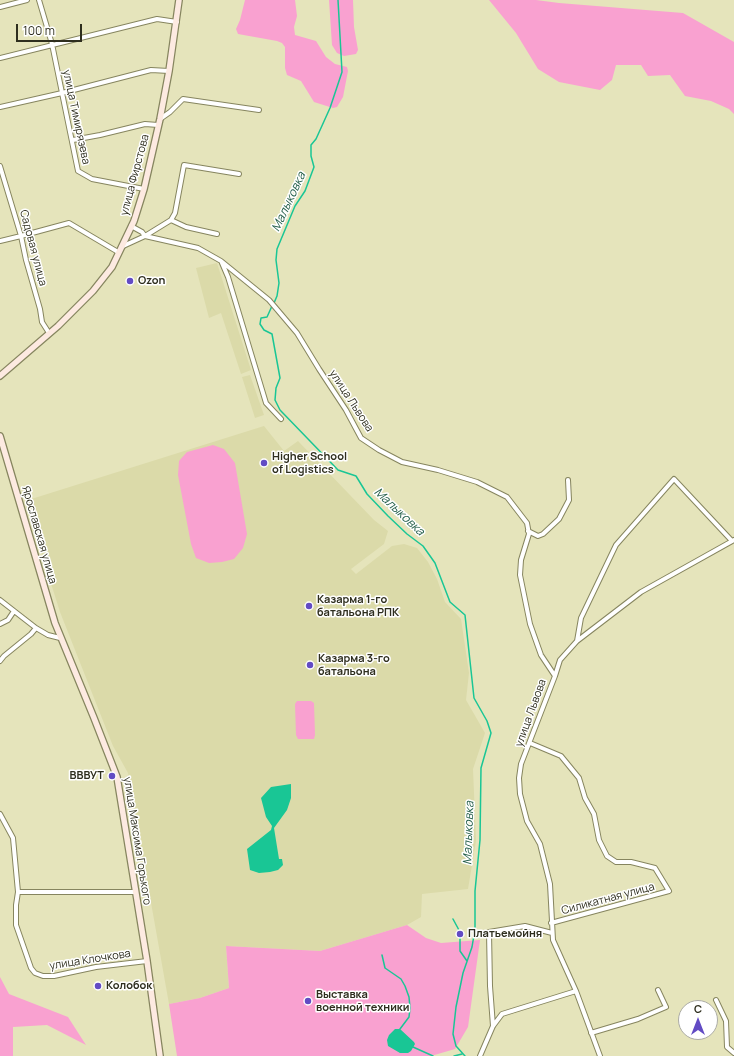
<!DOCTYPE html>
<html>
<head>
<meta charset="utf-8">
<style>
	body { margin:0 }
	#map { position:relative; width:734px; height:1056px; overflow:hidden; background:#e5e4bb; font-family:Manrope,sans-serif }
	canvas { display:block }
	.north { position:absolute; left:678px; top:1000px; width:40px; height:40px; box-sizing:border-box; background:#fff; border:1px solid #ababa5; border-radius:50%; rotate:0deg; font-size:11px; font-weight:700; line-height:16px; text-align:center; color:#2e2e1e }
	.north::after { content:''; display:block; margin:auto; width:14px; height:18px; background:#624bc4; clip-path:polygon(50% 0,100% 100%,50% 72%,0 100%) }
	.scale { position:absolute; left:16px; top:24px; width:66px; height:18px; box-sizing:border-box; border:2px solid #2e2e1e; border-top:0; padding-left:5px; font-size:12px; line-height:14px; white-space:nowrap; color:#2e2e1e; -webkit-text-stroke:3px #fff; paint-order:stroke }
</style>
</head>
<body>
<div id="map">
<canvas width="734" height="1056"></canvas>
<div class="north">С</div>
<div class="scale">100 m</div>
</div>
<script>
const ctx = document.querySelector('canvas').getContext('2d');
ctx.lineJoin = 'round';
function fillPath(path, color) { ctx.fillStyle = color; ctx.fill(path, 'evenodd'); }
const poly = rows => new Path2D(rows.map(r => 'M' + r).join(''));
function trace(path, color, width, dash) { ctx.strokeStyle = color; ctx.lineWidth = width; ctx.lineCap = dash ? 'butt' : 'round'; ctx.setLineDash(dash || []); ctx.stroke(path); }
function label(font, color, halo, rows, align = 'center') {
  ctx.font = font + ' Manrope,sans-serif'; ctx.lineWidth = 3; ctx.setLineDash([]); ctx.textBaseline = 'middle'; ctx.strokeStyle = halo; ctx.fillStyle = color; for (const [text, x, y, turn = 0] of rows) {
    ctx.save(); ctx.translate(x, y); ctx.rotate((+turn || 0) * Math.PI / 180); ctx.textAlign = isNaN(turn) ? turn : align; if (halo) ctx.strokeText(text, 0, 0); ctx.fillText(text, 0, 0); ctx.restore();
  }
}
fillPath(poly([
	[217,263,251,370,241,374,221,313,209,318,196,268],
	[250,375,264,415,255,418,242,377],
	[264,426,284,451,298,441,374,520,388,531,384,544,351,569,356,574,392,546,404,544,417,548,428,562,437,579,445,602,461,619,469,673,466,700,485,733,473,769,476,841,468,889,422,894,421,917,407,925,320,951,226,946,229,988,200,998,169,1004,128,773,113,746,60,612,25,501]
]), '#dbdaa9');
fillPath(poly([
	[245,0,295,0,297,16,294,27,295,35,316,41,326,57,335,64,347,67,348,71,343,97,337,107,333,108,314,102,301,81,287,75,285,68,285,47,282,43,277,41,238,34,236,29,240,20],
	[329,0,353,0,354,27,358,50,356,54,344,56,337,53,332,45],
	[489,0,536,0,559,3,683,13,734,42,734,114,729,109,711,101,685,96,670,75,648,76,641,65,616,65,612,80,600,90,559,82,538,69,516,33],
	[213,445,224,449,235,463,247,534,243,548,234,559,222,562,209,563,196,558,191,544,178,475,179,461,187,452],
	[297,701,311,701,314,703,315,735,314,739,298,739,296,735,295,704],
	[407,925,426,938,441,943,480,940,468,1027,455,1049,431,1056,177,1056,169,1004,200,998,229,988,226,946,320,951],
	[0,977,9,994,68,1017,86,1045,47,1025,13,1027,13,1056,0,1056]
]), '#f9a1d0');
fillPath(poly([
	[291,784,291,798,287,810,274,828,279,859,282,859,283,865,278,870,270,872,259,873,250,870,247,849,271,830,272,826,266,817,261,798,271,787],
	[395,1029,400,1029,414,1042,415,1044,411,1051,408,1053,400,1053,388,1046,387,1040,389,1035]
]), '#19c695');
trace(poly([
	[274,303,277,296,279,283,276,260,277,249,295,206,305,191,314,167,311,156,311,145,316,139,330,108,342,72,338,0],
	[272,306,267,317,261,318,260,324,264,330,272,334,280,378,276,388,275,400,280,410,338,470,356,476,367,494,388,516,407,534,423,546,435,563,450,602,465,615,474,698,487,721,491,733,481,768,480,840,475,891,475,929,472,947,463,973,456,1007,453,1034,456,1046,465,1056],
	[453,919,460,932],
	[460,936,460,951,467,961],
	[382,955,385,968,401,979,405,986,409,997,410,1008,409,1017,400,1029],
	[413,1047,433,1056],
	[454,1056,462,1054]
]), '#19c695', 1.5);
const street = poly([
	[39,0,52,44,78,171,92,179,144,189],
	[0,7,27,0],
	[0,58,157,19,177,22],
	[0,107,62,93,151,70,169,71],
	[160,119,170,112,183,99,259,110],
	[73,140,100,135,145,124,158,125],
	[0,166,21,236,26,260,40,309,42,322,49,333],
	[171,220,186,227,217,234],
	[131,226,142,232,145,236,198,248,221,261,269,300,297,333,319,369,346,410,361,438,379,450,402,462,438,470,477,482,507,497,527,523,529,534,521,560,520,575,530,624,541,655,555,676,521,764,519,778,520,794,527,821,540,844,550,884,553,940,576,991,600,1056],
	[0,241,21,236,69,223,118,252],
	[121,247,145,236,171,220,175,213,184,165,239,174],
	[222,263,228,277,266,403,281,419],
	[528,531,538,536,543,534,559,519,569,500,568,480],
	[0,600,36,628,48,635,60,638],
	[0,624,8,620,14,611],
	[577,641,581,618,616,545,674,479,732,541],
	[0,661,4,656,31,634,36,628],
	[555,676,560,660,577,641,641,592,734,540],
	[530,743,561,756,579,778,585,798,594,814,599,840,607,856,616,862,631,862,655,868,669,891,551,923],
	[0,814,13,838,18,892,16,905,16,925,31,968,35,973,43,976,54,976,96,967,147,961],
	[18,892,136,892],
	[716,1000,726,1021,727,1047,734,1053],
	[493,1026,490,986,489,932,525,926,552,933],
	[591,1033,638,1019,666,1007,658,990],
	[480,1056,493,1026,502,1014,576,991]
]);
const secondary = poly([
	[0,376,58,326,93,291,112,267,134,221,144,189,160,119,169,71,179,0],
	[0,436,55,623,94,718,117,777,147,961,160,1056]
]);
trace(street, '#86855f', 6);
trace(secondary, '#86855f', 8);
trace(street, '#fff', 4);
trace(secondary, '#fdeae1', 5.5);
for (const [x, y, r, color] of [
	[130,281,4,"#624bc4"],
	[264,463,4,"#624bc4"],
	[309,606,4,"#624bc4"],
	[310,665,4,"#624bc4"],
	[112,776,4,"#624bc4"],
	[460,934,4,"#624bc4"],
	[98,986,4,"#624bc4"],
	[308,1001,4,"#624bc4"]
]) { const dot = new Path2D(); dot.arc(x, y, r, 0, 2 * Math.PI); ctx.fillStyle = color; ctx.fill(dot); trace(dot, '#fff', 1.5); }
label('11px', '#2e2e1e', '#fff', [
	["улица Тимирязева",76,117,78],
	["улица Фирстова",135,175,-75],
	["Садовая улица",33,248,75],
	["улица Львова",351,401,57],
	["Ярославская улица",39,535,74],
	["улица Львова",531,713,-70],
	["улица Максима Горького",137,841,81],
	["Силикатная улица",608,899,-15],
	["улица Клочкова",90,960,-9]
]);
label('bold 11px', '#2e2e1e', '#fff', [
	["Ozon",138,281],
	["Higher School",272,457],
	["of Logistics",272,470],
	["Казарма 1-го",317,600],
	["батальона РПК",317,613],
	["Казарма 3-го",318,659],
	["батальона",318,672],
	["ВВВУТ",104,776,"right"],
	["Платьемойня",468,934],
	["Колобок",106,986],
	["Выставка",316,995],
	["военной техники",316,1008]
], 'left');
label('italic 12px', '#245f4a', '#fff', [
	["Малыковка",289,202,-65],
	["Малыковка",399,512,43],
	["Малыковка",469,833,-88]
]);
</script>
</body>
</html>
